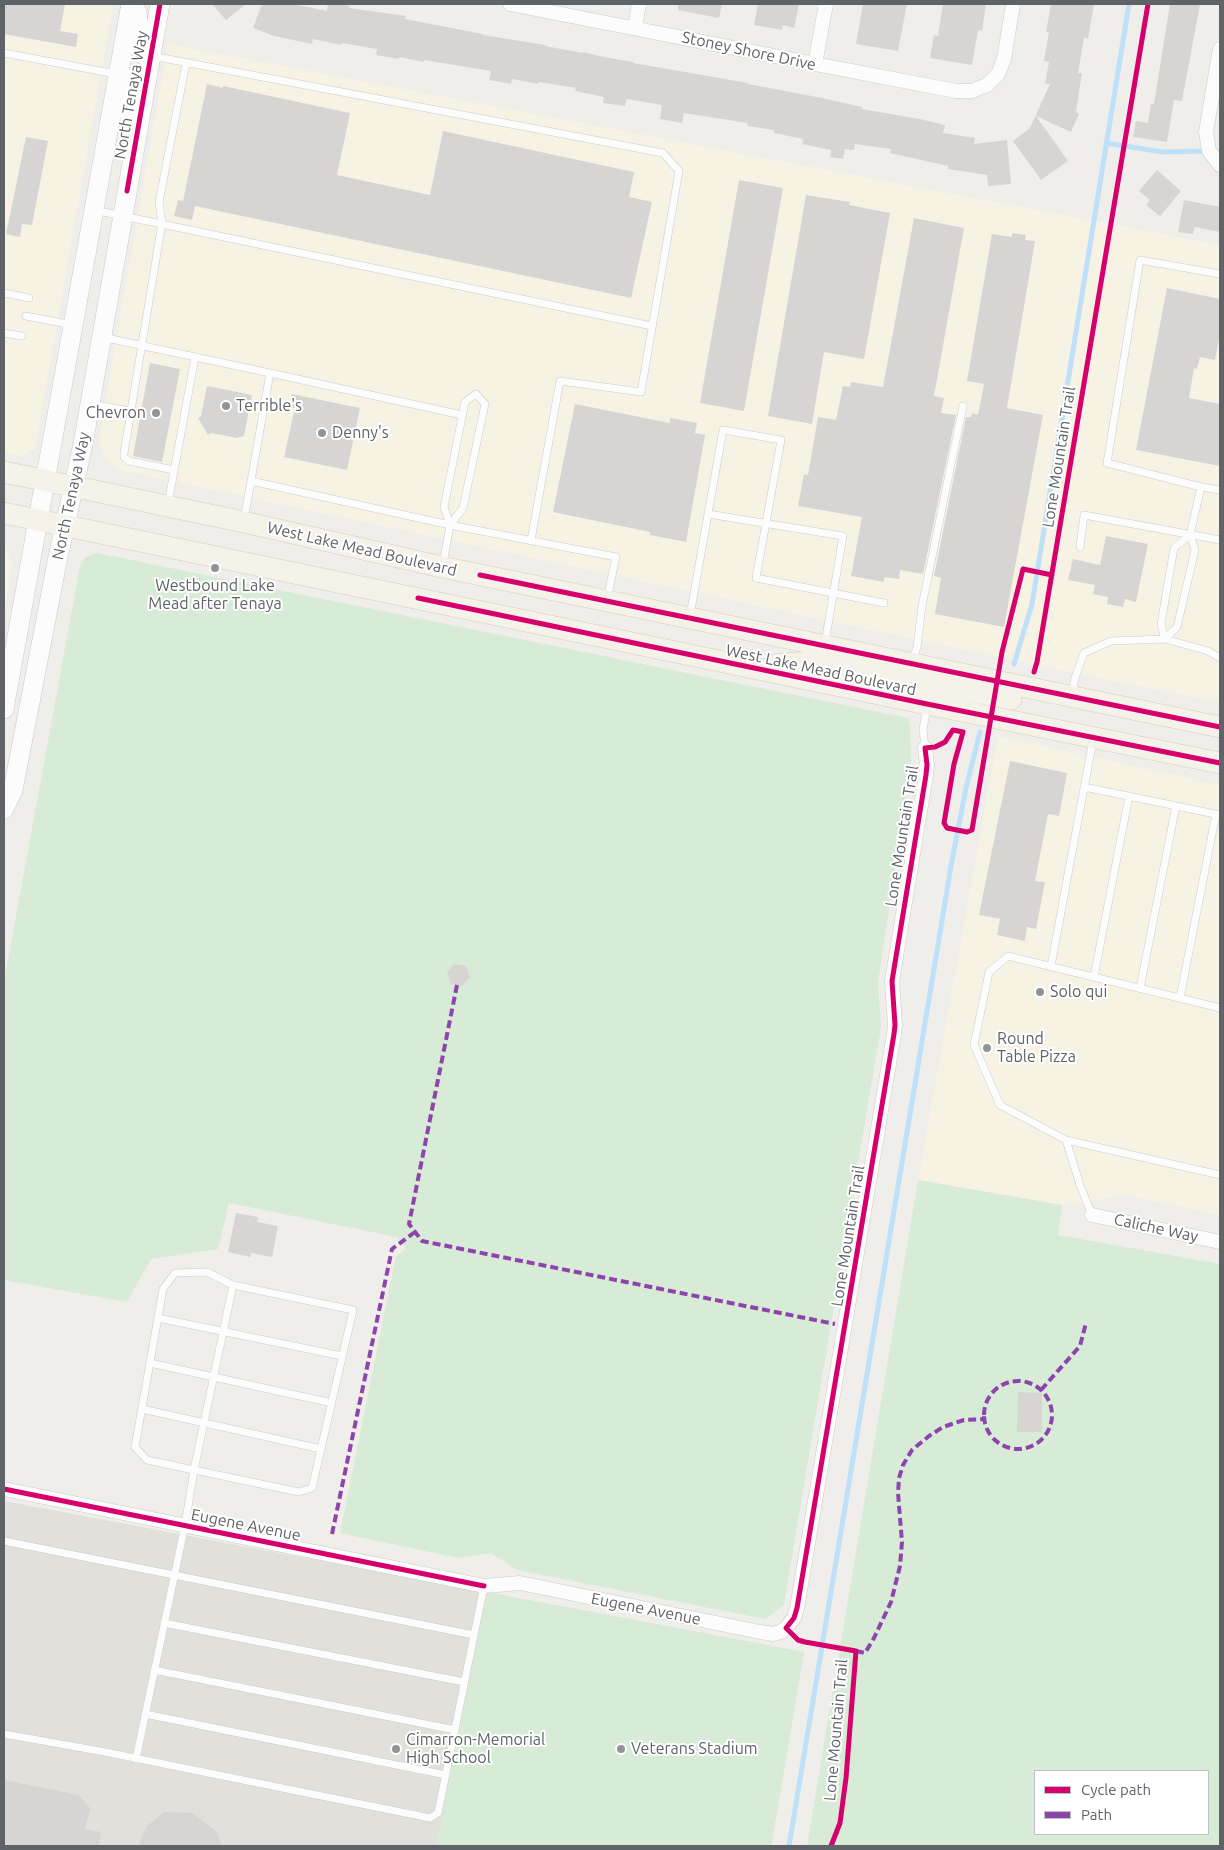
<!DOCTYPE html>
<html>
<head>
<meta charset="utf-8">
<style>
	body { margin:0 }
	#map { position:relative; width:1224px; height:1850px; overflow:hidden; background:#efeeea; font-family:Ubuntu,sans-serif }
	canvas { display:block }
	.frame { position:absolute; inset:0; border:5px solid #5f6368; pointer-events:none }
	.legend { position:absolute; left:1034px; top:1770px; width:175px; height:65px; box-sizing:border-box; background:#fff; border:1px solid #bfc1c3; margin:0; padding:6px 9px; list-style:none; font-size:15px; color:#5f6368 }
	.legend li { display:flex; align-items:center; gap:10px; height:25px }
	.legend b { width:25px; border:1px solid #bfc1c3 }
</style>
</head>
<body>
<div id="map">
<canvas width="1224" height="1850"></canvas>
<div class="frame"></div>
<ul class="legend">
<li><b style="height:6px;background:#d6006c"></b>Cycle path</li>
<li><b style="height:6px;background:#8e44ad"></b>Path</li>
</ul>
</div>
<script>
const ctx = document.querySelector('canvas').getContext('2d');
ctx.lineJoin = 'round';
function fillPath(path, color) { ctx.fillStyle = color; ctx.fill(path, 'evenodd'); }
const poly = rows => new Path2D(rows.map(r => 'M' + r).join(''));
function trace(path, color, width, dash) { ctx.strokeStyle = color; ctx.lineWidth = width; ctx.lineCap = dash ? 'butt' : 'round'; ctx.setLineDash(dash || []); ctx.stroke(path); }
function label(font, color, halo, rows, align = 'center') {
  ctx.font = font + ' Ubuntu,sans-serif'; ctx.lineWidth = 4; ctx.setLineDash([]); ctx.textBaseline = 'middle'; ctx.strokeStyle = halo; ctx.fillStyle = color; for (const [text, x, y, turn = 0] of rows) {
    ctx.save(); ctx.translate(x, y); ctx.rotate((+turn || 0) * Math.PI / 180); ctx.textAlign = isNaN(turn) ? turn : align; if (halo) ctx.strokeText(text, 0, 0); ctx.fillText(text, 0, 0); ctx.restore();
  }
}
fillPath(poly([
	[4,4,113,4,35,448,21,456,4,453],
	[168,44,1220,245,1220,702,1111,681,120,470,105,460,99,438],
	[4,547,8,551,12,563,4,617],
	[998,736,1220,785,1220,1215,1126,1195,1062,1205,918,1180]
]), '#f7f3e4');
fillPath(poly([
	[4,1501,804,1652,771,1846,4,1846]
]), '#e2e0da');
fillPath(poly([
	[97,553,908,718,910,725,911,763,878,982,881,1027,784,1605,765,1619,517,1570,491,1553,458,1558,340,1533,396,1256,406,1249,397,1237,229,1203,218,1249,151,1259,127,1302,4,1280,4,982,80,566,86,557],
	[918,1180,1062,1205,1058,1235,1220,1264,1220,1846,807,1846],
	[1035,1771,1208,1771,1208,1834,1035,1834],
	[485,1592,804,1652,771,1846,436,1846]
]), '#d8ebd6');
trace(poly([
	[1106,143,1163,152,1208,151],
	[1014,664,1032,604,1129,4],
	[789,1846,951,866,966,788,980,732]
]), '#bfe0f9', 5);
fillPath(poly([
	[4,4,65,4,60,31,78,34,76,47,4,34],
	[212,4,246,4,226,20],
	[262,4,293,4,327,11,328,4,337,4,350,6,349,8,406,16,405,19,483,34,483,35,545,45,545,46,583,53,583,52,604,57,633,62,633,63,748,83,748,84,817,97,862,107,862,109,920,119,945,125,943,133,975,138,974,144,1007,140,1011,184,988,186,987,175,948,169,948,166,890,153,891,149,855,144,854,150,845,149,843,159,830,157,831,150,802,144,803,139,774,133,774,130,747,126,748,123,684,113,682,123,660,119,662,105,627,99,625,106,603,103,604,97,575,91,576,88,539,82,538,84,512,79,511,84,489,80,491,71,424,60,424,62,399,57,399,59,376,55,377,49,342,43,341,45,313,39,312,44,274,36,253,28],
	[678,4,722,4,719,18,678,10],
	[758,4,799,4,794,28,783,25,782,30,754,25],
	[863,4,907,4,898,51,856,44],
	[943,4,986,4,982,31,978,30,972,65,930,58,934,35,938,36],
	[1051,4,1094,4,1088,39,1084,38,1078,73,1082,73,1076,112,1079,114,1071,132,1036,116,1068,161,1041,180,1013,141,1030,128,1050,84,1045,84,1049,62,1044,61,1049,32,1046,32],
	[1170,4,1200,4,1182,101,1174,100,1167,142,1133,137,1136,121,1148,123,1151,104,1154,104],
	[207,84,223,88,223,86,350,113,337,175,430,195,443,131,634,172,629,197,652,202,631,298,195,206,192,220,174,216,178,200,183,201],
	[26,137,48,141,32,225,22,224,20,237,6,234],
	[1157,170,1181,191,1160,216,1146,205,1150,200,1139,191],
	[739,180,783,188,744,411,700,403],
	[806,195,850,202,849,205,890,213,864,359,824,352,812,424,768,416],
	[1184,200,1220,207,1220,232,1195,227,1193,234,1178,232],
	[914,218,964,228,934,396,944,398,941,413,956,415,923,574,900,570,899,579,884,577,884,582,851,576,862,517,798,506,804,474,808,475,818,417,836,420,843,386,850,387,851,382,883,387],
	[1012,233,1026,235,1025,240,1035,241,1007,408,1043,415,1004,627,935,614,941,578,934,576,966,417,971,417,972,413,978,415,984,384,967,381,992,234,1012,237],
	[1167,288,1220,299,1220,335,1215,360,1200,357,1197,369,1194,368,1189,398,1220,404,1220,466,1136,450],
	[150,363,180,369,162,462,133,456],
	[207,386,252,395,244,436,237,438,211,433,208,435,198,418,201,416],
	[292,394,360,408,347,470,284,457,295,408,289,407],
	[575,404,670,423,670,418,697,423,695,433,705,435,686,542,650,535,650,532,553,512],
	[1106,536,1148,544,1136,602,1125,599,1123,607,1107,604,1108,597,1093,594,1095,585,1068,580,1073,559,1100,565],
	[1010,761,1067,773,1059,816,1048,814,1035,881,1045,882,1036,929,1027,927,1025,941,997,935,1000,919,979,915],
	[454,964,466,966,470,977,462,986,451,984,447,973],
	[236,1213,258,1217,257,1222,278,1226,272,1257,251,1253,250,1257,228,1252],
	[1018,1392,1042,1393,1042,1432,1017,1432],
	[4,1780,79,1795,90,1808,85,1829,101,1832,99,1846,4,1846],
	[164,1812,192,1813,216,1831,222,1846,138,1846,147,1826]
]), '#d6d5d3');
const lane = poly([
	[4,53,116,74],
	[152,56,663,153,679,171,641,392,560,381,531,540],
	[94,210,652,326],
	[4,293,29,298],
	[26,316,73,325],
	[4,333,22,336],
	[102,337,270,373,251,481],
	[270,373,462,415],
	[91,404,130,411],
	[174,470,129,461,124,457,124,453,162,223,159,202,186,63],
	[1201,487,1220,490],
	[168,504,195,357],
	[708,514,723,430,781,440,756,578,884,603],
	[244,519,251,481,450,525,616,557,607,599],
	[1190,535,1174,548,1161,624,1165,639,1177,627,1195,550,1190,535,1201,487,1107,463,1140,260,1220,274],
	[1080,547,1084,515,1220,540],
	[443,564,450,525,463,508,485,404,476,394,465,402,444,507,450,525],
	[690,616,708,514,843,536,825,643],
	[912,661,917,647,922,606,963,406],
	[1072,694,1075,678,1084,653,1111,641,1165,639,1208,651,1220,658],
	[925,748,923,729,927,707],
	[1084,787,1220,815],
	[1051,966,1093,740],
	[1094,977,1129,796],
	[1140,988,1176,806],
	[1180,998,1216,814],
	[1220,1008,1008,956,989,972,974,1045,1000,1105,1066,1140,1220,1175],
	[1066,1140,1080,1185,1092,1215],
	[158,1318,342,1356],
	[150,1363,332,1403],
	[142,1409,321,1449],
	[4,1541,474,1635],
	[164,1623,464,1682],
	[154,1670,455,1730],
	[145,1714,446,1775],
	[4,1734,105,1752,430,1818,438,1813,484,1586],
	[136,1759,185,1525,194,1470,233,1285,207,1272,175,1273,163,1289,135,1447,147,1460,194,1470,299,1492,312,1488,353,1310,233,1285]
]);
const street = poly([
	[510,4,815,64,956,91,972,91,987,85,998,74,1004,59,1013,4],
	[635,27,639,4],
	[1220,49,1206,132,1209,151,1220,165],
	[815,64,826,4],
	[1092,1215,1220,1242],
	[4,1489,484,1586,520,1583,760,1632,773,1634,781,1632,786,1628,794,1618,797,1608,894,1034,895,1025,892,981,926,775,927,765,925,748]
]);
const secondary = poly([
	[137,12,140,48,143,54,151,56],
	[118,75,125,78,129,84,130,126],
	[4,709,131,4],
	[4,809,13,790,58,557,83,444,160,4]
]);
const primary = poly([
	[4,472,244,522,442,567,1220,727],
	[4,513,927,704,1220,763],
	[773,665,809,662,887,676,898,674,908,669,911,663],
	[935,705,922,698,916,692,916,685,921,682,1011,699]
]);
trace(lane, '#cbcccc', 8);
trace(street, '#cbcccc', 15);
trace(secondary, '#cacacb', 20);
trace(primary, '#d7ceb8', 22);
trace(lane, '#fdfcfc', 7);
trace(street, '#fdfcfc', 14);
trace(secondary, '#fdfcfc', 19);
trace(primary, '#f4f2e9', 21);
trace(poly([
	[457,985,409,1224,422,1241,835,1324],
	'984 1415a34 34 0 1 1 68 0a34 34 0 1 1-68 0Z',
	[1041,1390,1080,1346,1086,1323],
	[332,1534,392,1249,415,1232],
	[856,1651,865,1653,874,1638,891,1602,900,1566,902,1542,898,1493,899,1478,903,1465,912,1450,929,1436,943,1427,964,1420,984,1419]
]), '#8e44ad', 4, [8, 4]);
trace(poly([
	[127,191,160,4],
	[480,575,1220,727],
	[418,598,927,704,1220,763],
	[1034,672,1037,662,1148,4],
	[4,1489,484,1586],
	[831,1846,840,1823,846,1778,856,1651,805,1642,798,1640,786,1628,794,1618,797,1608,894,1034,895,1025,892,981,926,775,927,765,925,748,935,747,945,742,953,730,963,732,954,764,944,823,947,828,967,832,972,830,1002,652,1023,569,1052,575]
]), '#d6006c', 5);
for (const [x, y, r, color] of [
	[226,406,5,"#919496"],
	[156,413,5,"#919496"],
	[322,433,5,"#919496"],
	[215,568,5,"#919496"],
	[1040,992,5,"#919496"],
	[987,1048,5,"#919496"],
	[396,1749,5,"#919496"],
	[621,1749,5,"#919496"]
]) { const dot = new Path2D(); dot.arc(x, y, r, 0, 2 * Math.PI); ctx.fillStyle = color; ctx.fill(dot); trace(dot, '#fff', 2); }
label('16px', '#5f6368', '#fff', [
	["Stoney Shore Drive",749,51,12],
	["North Tenaya Way",131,95,-80],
	["Lone Mountain Trail",1059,457,-81],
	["North Tenaya Way",71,496,-78],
	["West Lake Mead Boulevard",362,549,13],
	["West Lake Mead Boulevard",821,670,12],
	["Lone Mountain Trail",902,836,-81],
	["Caliche Way",1156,1228,12],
	["Lone Mountain Trail",848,1236,-81],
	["Eugene Avenue",246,1525,11],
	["Eugene Avenue",646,1609,11],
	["Lone Mountain Trail",836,1730,-85]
]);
label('16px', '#5f6368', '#fff', [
	["Terrible's",236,406],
	["Chevron",146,413,"right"],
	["Denny's",332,433],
	["Westbound Lake",215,586,"center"],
	["Mead after Tenaya",215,604,"center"],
	["Solo qui",1050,992],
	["Round",997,1039],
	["Table Pizza",997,1057],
	["Cimarron-Memorial",406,1740],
	["High School",406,1758],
	["Veterans Stadium",631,1749]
], 'left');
</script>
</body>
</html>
